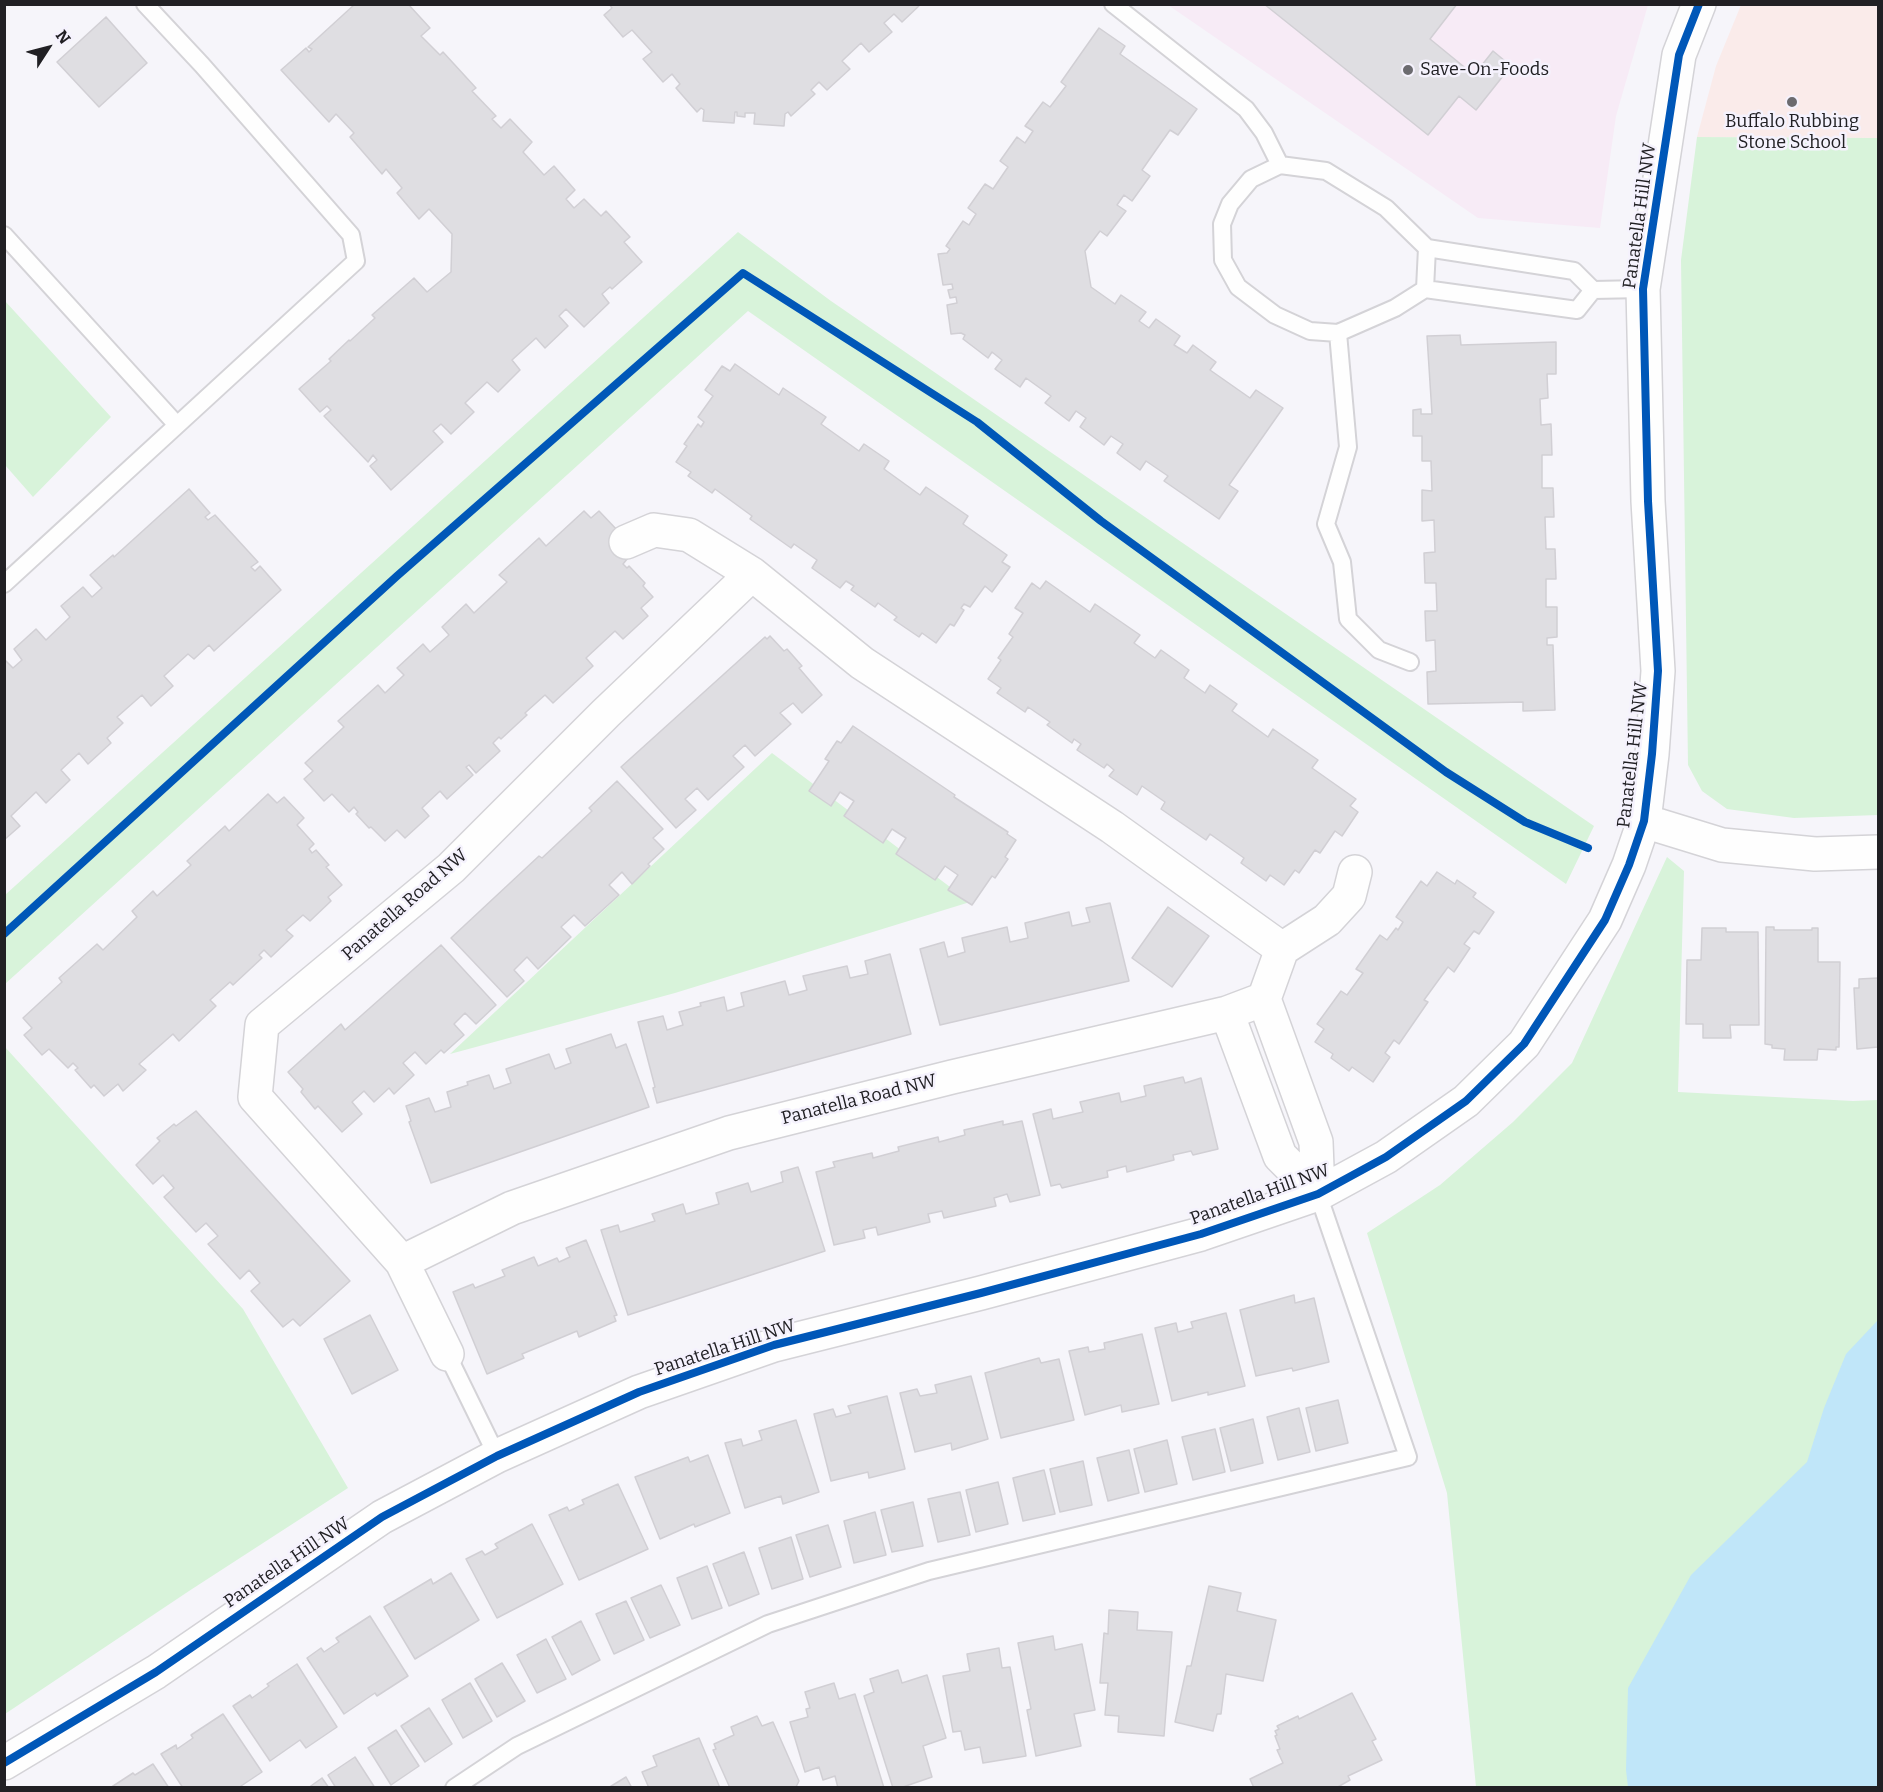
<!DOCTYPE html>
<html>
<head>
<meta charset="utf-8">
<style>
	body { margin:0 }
	#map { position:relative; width:1883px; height:1792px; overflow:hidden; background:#f6f5fa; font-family:Bitter,serif }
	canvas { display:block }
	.frame { position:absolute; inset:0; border:6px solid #212024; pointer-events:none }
	.north { position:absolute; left:18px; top:18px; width:60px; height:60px; -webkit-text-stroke:4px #f5f2fd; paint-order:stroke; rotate:54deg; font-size:16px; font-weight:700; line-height:24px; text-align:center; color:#212024 }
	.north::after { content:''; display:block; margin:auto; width:21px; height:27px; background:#212024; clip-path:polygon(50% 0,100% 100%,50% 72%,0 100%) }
</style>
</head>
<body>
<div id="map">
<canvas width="1883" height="1792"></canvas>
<div class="frame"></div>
<div class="north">N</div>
</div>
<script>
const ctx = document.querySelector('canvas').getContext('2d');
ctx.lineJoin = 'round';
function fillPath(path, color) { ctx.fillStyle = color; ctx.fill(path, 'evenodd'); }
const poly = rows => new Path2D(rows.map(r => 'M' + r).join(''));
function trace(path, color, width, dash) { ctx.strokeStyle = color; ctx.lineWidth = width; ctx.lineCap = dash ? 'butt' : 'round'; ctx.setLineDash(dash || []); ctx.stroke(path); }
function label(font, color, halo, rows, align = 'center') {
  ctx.font = font + ' Bitter,serif'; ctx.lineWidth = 5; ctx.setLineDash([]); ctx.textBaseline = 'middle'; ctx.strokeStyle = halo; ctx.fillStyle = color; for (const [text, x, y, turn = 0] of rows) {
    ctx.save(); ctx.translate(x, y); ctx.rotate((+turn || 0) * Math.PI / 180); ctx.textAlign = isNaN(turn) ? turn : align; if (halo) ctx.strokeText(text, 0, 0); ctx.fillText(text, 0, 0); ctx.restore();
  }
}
fillPath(poly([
	[1168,5,1648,5,1616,116,1600,228,1478,218]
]), '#f7ebf6');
fillPath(poly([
	[1741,5,1878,5,1878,138,1697,137,1716,66]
]), '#faebea');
fillPath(poly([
	[1697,137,1878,138,1878,815,1794,818,1727,809,1702,791,1688,765,1681,260],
	[738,232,831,301,1594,826,1566,884,748,311,5,984,5,895],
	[5,301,111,417,33,497,5,465],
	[772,753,970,902,675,993,450,1054],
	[1667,857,1684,871,1678,1092,1853,1101,1878,1100,1878,1787,1476,1787,1447,1493,1367,1233,1440,1185,1513,1122,1572,1063],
	[5,1047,243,1309,348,1488,189,1591,5,1714]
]), '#d8f3da');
fillPath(poly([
	[1878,1320,1878,1787,1628,1787,1626,1770,1628,1688,1691,1575,1807,1462,1824,1408,1846,1354]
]), '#c0e6f9');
const building = poly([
	[355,4,408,4,430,28,421,36,440,55,443,52,476,88,472,91,496,116,492,119,501,128,510,119,532,142,523,152,544,175,554,166,575,190,566,199,574,208,584,199,601,216,606,211,630,237,624,242,642,262,612,289,610,287,602,294,609,303,584,327,566,309,559,316,568,326,545,348,536,338,512,360,520,370,498,392,487,382,465,403,474,412,451,434,441,424,433,431,443,442,391,490,370,466,377,460,373,455,368,462,324,416,331,410,327,406,320,412,299,389,331,361,329,359,349,340,350,341,375,318,372,315,414,278,427,292,451,272,452,234,429,209,419,219,397,193,402,188,386,169,382,174,350,137,354,133,336,114,329,122,281,70,306,48,309,52,312,49,308,47,355,4],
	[609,4,921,4,902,22,894,14,884,23,892,32,869,52,861,43,842,61,850,69,827,90,819,82,811,90,815,94,791,116,788,112,785,114,784,126,754,124,755,113,745,113,745,117,737,116,737,112,735,112,734,123,703,121,704,110,701,108,697,112,676,88,680,84,672,74,663,82,643,59,652,52,632,30,623,37,604,15,612,8,609,4],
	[1264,4,1457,4,1430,39,1474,75,1493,51,1511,66,1476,110,1459,96,1428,135,1264,4],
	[106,17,147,63,99,107,57,62,106,17],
	[1099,28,1125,46,1120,54,1197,109,1178,135,1170,130,1142,170,1150,176,1132,201,1124,195,1117,205,1126,211,1107,236,1100,231,1085,251,1091,287,1115,304,1121,295,1146,312,1139,321,1149,328,1156,319,1180,336,1174,345,1187,353,1193,345,1216,362,1210,370,1250,398,1256,390,1283,408,1229,485,1238,491,1219,519,1164,481,1168,476,1146,461,1140,470,1117,453,1123,444,1111,436,1104,445,1080,427,1086,418,1076,411,1069,421,1045,403,1051,396,1026,378,1020,387,995,369,1002,360,992,352,988,358,963,339,965,335,961,333,951,334,947,305,957,303,956,297,950,298,948,290,953,289,952,284,943,285,938,254,947,253,950,249,946,246,963,221,969,225,976,214,968,208,985,184,993,189,1008,167,1000,161,1017,137,1025,143,1033,131,1025,126,1043,102,1050,107,1066,86,1061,82,1099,28],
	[1460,335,1461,345,1556,342,1556,374,1547,374,1548,398,1540,399,1541,425,1551,424,1552,455,1542,455,1542,488,1553,488,1554,517,1545,517,1546,549,1555,549,1556,579,1546,579,1546,607,1557,607,1557,637,1547,638,1547,645,1553,645,1555,710,1523,711,1523,702,1428,704,1427,672,1436,671,1435,640,1426,641,1425,611,1437,611,1436,583,1425,583,1424,553,1435,552,1434,520,1422,521,1422,490,1432,491,1431,461,1422,461,1422,436,1413,436,1413,410,1421,409,1421,414,1432,414,1427,336,1460,335],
	[735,364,779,395,783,388,826,417,821,424,859,451,864,444,889,461,884,469,920,495,926,487,968,516,963,524,1007,555,1002,562,1010,567,992,592,985,586,970,607,964,604,961,608,964,610,954,626,950,624,936,643,922,633,919,637,894,620,897,617,878,603,875,607,851,590,854,586,846,581,840,588,812,568,817,560,794,544,791,548,750,519,752,516,715,489,712,493,688,476,691,472,676,462,687,446,684,444,698,424,701,427,704,422,698,417,713,396,705,390,722,366,730,371,735,364],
	[189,489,210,513,205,517,208,520,215,515,258,562,251,567,255,571,260,566,281,590,214,651,209,645,194,659,188,654,164,676,173,686,151,706,142,695,117,717,123,723,107,738,111,743,88,764,79,753,61,770,70,780,46,803,36,792,11,816,20,826,4,840,4,659,13,668,22,660,14,649,36,629,46,640,70,617,61,606,83,587,92,597,102,588,90,575,113,555,114,557,189,489],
	[584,511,591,518,599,511,619,532,611,539,628,558,623,564,627,568,629,566,645,583,643,586,653,597,641,608,648,616,623,639,615,631,586,658,593,666,553,703,545,695,525,713,527,715,501,739,499,737,493,743,500,751,476,773,469,765,466,767,473,775,447,799,440,791,422,808,429,816,405,838,397,830,385,841,371,827,369,828,356,814,358,812,354,807,349,812,332,794,324,801,304,779,313,771,305,763,344,727,338,721,378,685,385,693,404,675,397,668,423,644,430,652,449,635,442,627,466,604,474,613,507,582,499,575,539,538,546,546,584,511],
	[1046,581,1090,612,1095,604,1140,635,1134,643,1155,658,1161,650,1189,670,1184,678,1205,693,1210,685,1237,704,1232,711,1268,737,1273,729,1318,760,1312,768,1356,799,1350,806,1358,812,1342,836,1335,831,1320,853,1315,850,1299,873,1295,870,1284,885,1270,875,1266,881,1241,863,1244,858,1210,834,1206,840,1161,809,1165,802,1142,786,1137,795,1109,776,1114,770,1107,764,1104,768,1077,750,1081,744,1074,739,1072,743,1047,725,1050,722,1028,707,1025,712,997,693,1001,688,988,679,1001,660,998,658,1013,637,1009,634,1023,613,1015,608,1032,583,1040,589,1046,581],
	[770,636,784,651,787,649,802,666,799,668,822,695,802,713,793,703,780,713,791,724,755,756,745,745,733,756,744,767,708,800,697,788,685,799,696,810,676,828,621,767,765,637,767,639,770,636],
	[853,726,955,795,954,797,1008,832,1007,834,1016,840,1005,857,1008,859,995,878,992,876,972,905,948,890,958,875,945,866,935,880,896,854,906,838,892,829,883,843,844,816,854,801,840,792,831,806,809,791,829,761,825,759,837,741,841,743,853,726],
	[617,781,663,829,653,838,664,849,648,864,650,866,632,884,622,872,609,885,619,895,585,926,574,915,561,927,571,937,538,969,527,957,514,970,524,981,507,997,451,938,539,856,542,858,592,811,589,808,617,781],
	[268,794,277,803,284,797,304,818,297,825,314,844,309,849,312,853,316,850,329,865,326,867,342,885,328,897,331,901,310,921,303,915,286,930,293,936,271,957,264,950,259,955,262,958,233,985,230,982,210,1000,216,1006,179,1041,173,1034,139,1064,146,1070,123,1091,118,1084,104,1096,94,1085,91,1088,75,1070,78,1068,73,1063,68,1068,49,1049,42,1055,24,1035,32,1028,23,1018,62,982,59,978,97,944,103,950,137,917,132,911,153,891,157,896,191,865,187,861,225,826,229,831,268,794],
	[1437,872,1455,884,1457,880,1476,893,1473,897,1494,912,1479,934,1474,931,1464,944,1470,948,1454,972,1448,967,1424,1000,1428,1002,1399,1044,1394,1040,1385,1053,1390,1057,1373,1082,1352,1067,1349,1071,1331,1058,1333,1054,1315,1042,1324,1029,1317,1024,1341,991,1347,995,1363,973,1356,969,1380,935,1387,940,1396,928,1398,930,1403,922,1396,917,1421,881,1427,886,1437,872],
	[1110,903,1129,981,940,1025,920,949,944,942,948,957,965,952,962,938,1007,927,1010,942,1028,938,1025,923,1069,912,1072,926,1090,922,1086,908,1110,903],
	[1168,907,1209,936,1172,987,1132,958,1168,907],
	[1766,927,1774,927,1774,930,1812,930,1812,928,1818,928,1818,962,1840,962,1839,1047,1836,1047,1836,1050,1818,1049,1817,1060,1784,1060,1785,1049,1772,1048,1772,1045,1765,1044,1766,927],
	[1702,928,1726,928,1726,932,1758,932,1759,1025,1730,1025,1731,1038,1703,1038,1703,1024,1686,1024,1687,960,1701,960,1702,928],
	[441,945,496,1005,476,1024,465,1013,454,1024,464,1035,444,1053,441,1050,426,1064,415,1052,403,1063,414,1075,394,1094,389,1088,374,1102,364,1091,352,1102,362,1114,342,1132,318,1106,315,1109,301,1092,303,1089,288,1072,341,1024,345,1030,441,945],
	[890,954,911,1034,657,1103,653,1088,655,1087,638,1022,663,1016,667,1030,683,1025,679,1012,701,1006,700,1003,724,997,727,1011,744,1006,741,993,785,981,789,995,807,990,803,976,847,966,850,978,868,974,865,961,890,954],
	[1878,978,1878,1047,1857,1049,1854,988,1859,988,1859,979,1878,978],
	[611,1034,616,1048,626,1044,649,1107,431,1183,409,1122,411,1121,406,1106,429,1098,435,1112,451,1107,447,1092,468,1085,467,1082,489,1075,494,1089,511,1083,506,1069,549,1054,555,1069,571,1063,566,1049,611,1034],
	[1183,1077,1185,1083,1201,1078,1218,1149,1193,1155,1191,1151,1173,1155,1174,1160,1127,1172,1126,1166,1107,1171,1108,1177,1062,1188,1060,1184,1051,1186,1033,1114,1051,1109,1053,1119,1083,1112,1080,1102,1119,1093,1121,1102,1146,1096,1144,1086,1183,1077],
	[196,1111,350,1281,300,1326,293,1319,283,1327,251,1291,260,1283,249,1270,240,1279,208,1244,218,1236,206,1223,196,1232,164,1197,174,1188,163,1175,153,1184,136,1165,160,1141,157,1138,174,1124,176,1126,196,1111],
	[1003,1121,1003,1125,1022,1121,1040,1195,1010,1202,1007,1194,994,1198,996,1206,944,1218,942,1211,928,1214,930,1222,878,1235,876,1227,863,1230,865,1238,834,1245,816,1172,835,1167,833,1162,872,1153,873,1158,899,1151,898,1147,938,1137,939,1142,965,1135,964,1130,1003,1121],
	[798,1167,825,1251,628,1315,601,1230,618,1225,620,1232,655,1221,652,1214,683,1204,686,1214,719,1204,716,1193,748,1183,751,1192,783,1182,781,1172,798,1167],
	[586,1240,617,1315,614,1316,616,1321,579,1337,577,1331,522,1354,524,1358,487,1374,453,1292,473,1284,475,1288,505,1276,502,1270,534,1257,538,1266,557,1258,559,1262,570,1257,566,1248,586,1240],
	[1294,1295,1295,1303,1314,1298,1329,1362,1293,1371,1292,1368,1256,1376,1240,1310,1294,1295],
	[1226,1313,1245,1386,1208,1395,1208,1392,1172,1401,1155,1328,1176,1323,1178,1332,1193,1328,1191,1322,1226,1313],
	[370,1315,398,1370,352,1394,324,1339,370,1315],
	[1142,1334,1159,1404,1122,1412,1121,1405,1085,1415,1069,1351,1088,1347,1089,1352,1105,1349,1104,1343,1142,1334],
	[1039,1358,1041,1363,1059,1359,1074,1420,1001,1438,985,1373,1039,1358],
	[971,1376,988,1439,952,1450,951,1443,915,1452,900,1393,917,1389,920,1396,937,1393,935,1385,971,1376],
	[887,1396,905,1469,869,1478,868,1472,831,1481,814,1414,833,1409,836,1417,851,1413,848,1406,887,1396],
	[1338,1400,1348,1443,1316,1451,1306,1408,1338,1400],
	[1299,1408,1310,1452,1278,1460,1267,1417,1299,1408],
	[1253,1419,1263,1463,1231,1471,1220,1428,1253,1419],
	[796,1420,819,1492,783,1504,781,1496,745,1508,725,1443,741,1439,743,1446,762,1440,759,1431,796,1420],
	[1215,1429,1225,1472,1193,1480,1182,1437,1215,1429],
	[1167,1440,1177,1484,1145,1492,1134,1449,1167,1440],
	[1129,1450,1139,1493,1108,1501,1097,1458,1129,1450],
	[708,1455,730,1513,695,1527,694,1524,660,1539,635,1477,688,1457,690,1462,708,1455],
	[1083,1461,1092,1505,1060,1512,1050,1469,1083,1461],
	[1044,1470,1055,1514,1023,1521,1013,1478,1044,1470],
	[998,1482,1008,1524,976,1532,966,1490,998,1482],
	[618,1484,648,1549,579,1580,549,1515,567,1507,569,1511,584,1504,582,1500,618,1484],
	[960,1492,970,1535,938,1542,928,1499,960,1492],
	[913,1502,923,1546,892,1552,881,1510,913,1502],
	[875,1512,886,1555,854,1563,844,1521,875,1512],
	[532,1524,563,1584,497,1618,466,1559,482,1551,485,1555,498,1548,495,1544,532,1524],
	[828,1525,841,1567,810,1577,796,1535,828,1525],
	[791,1537,803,1579,772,1589,759,1548,791,1537],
	[744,1552,759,1594,729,1606,713,1564,744,1552],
	[707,1566,722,1608,692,1619,677,1578,707,1566],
	[451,1573,479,1620,415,1659,384,1607,431,1579,433,1584,451,1573],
	[661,1585,680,1625,650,1638,631,1598,661,1585],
	[1209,1586,1241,1593,1237,1611,1276,1620,1263,1681,1226,1674,1221,1714,1217,1714,1213,1731,1175,1722,1187,1666,1191,1666,1209,1586],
	[626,1601,644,1640,614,1654,596,1614,626,1601],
	[1109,1610,1138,1612,1137,1630,1172,1632,1164,1736,1118,1732,1119,1716,1105,1715,1108,1683,1100,1683,1104,1633,1108,1634,1109,1610],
	[370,1616,408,1676,377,1696,375,1693,344,1714,307,1658,321,1648,324,1652,339,1642,336,1638,370,1616],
	[581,1621,600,1660,572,1675,552,1637,581,1621],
	[1053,1636,1055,1650,1082,1644,1095,1710,1074,1714,1081,1746,1036,1756,1027,1710,1031,1709,1018,1643,1053,1636],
	[546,1639,566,1679,537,1693,517,1655,546,1639],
	[999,1648,1002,1668,1010,1667,1026,1756,983,1763,980,1747,965,1750,961,1731,953,1732,943,1676,970,1671,967,1654,999,1648],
	[502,1663,525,1701,497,1717,475,1679,502,1663],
	[297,1664,337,1727,306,1748,300,1740,270,1761,233,1706,250,1695,252,1698,269,1686,267,1684,297,1664],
	[898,1670,902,1683,927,1675,946,1738,923,1746,932,1777,900,1788,893,1788,864,1696,874,1692,870,1679,898,1670],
	[470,1683,492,1721,463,1738,442,1700,470,1683],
	[834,1683,839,1699,855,1694,884,1788,838,1788,835,1776,823,1780,819,1767,805,1772,790,1722,808,1717,806,1709,810,1708,805,1692,834,1683],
	[1352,1693,1376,1739,1372,1741,1382,1760,1348,1776,1350,1780,1336,1788,1254,1788,1250,1779,1283,1763,1277,1750,1280,1749,1275,1736,1277,1735,1275,1731,1279,1729,1277,1726,1298,1716,1299,1719,1352,1693],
	[429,1708,452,1744,425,1762,401,1726,429,1708],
	[223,1714,262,1772,238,1788,183,1788,161,1754,176,1745,177,1749,193,1738,191,1735,223,1714],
	[757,1716,762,1726,773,1722,799,1781,796,1787,730,1788,713,1750,716,1749,714,1744,734,1735,731,1727,757,1716],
	[396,1730,419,1766,391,1785,368,1748,396,1730],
	[699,1738,720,1788,649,1788,642,1772,657,1766,653,1756,699,1738],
	[355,1757,375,1788,336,1788,328,1775,355,1757],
	[153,1764,169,1788,110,1788,133,1773,135,1775,153,1764],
	[626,1777,632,1788,608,1788,626,1777],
	[322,1778,329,1788,308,1788,322,1778]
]);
fillPath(building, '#dfdee2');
trace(building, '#d1cfd4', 1.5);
const lane = poly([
	[1113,4,1246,109,1264,133,1280,165],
	[4,235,177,425],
	[1427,248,1425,289,1395,308,1338,333,1310,331,1275,315,1238,287,1223,260,1222,224,1230,204,1251,179,1280,165,1326,171,1386,208,1427,248,1574,271,1593,290,1643,289],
	[1425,289,1577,310,1593,290],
	[1338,333,1348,447,1326,524,1342,562,1348,619,1379,650,1410,662],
	[4,584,356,261,351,235,202,65,145,4],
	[447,1354,497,1456],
	[454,1788,517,1746,768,1624,929,1571,1408,1457,1318,1194]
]);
const street = poly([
	[626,542,654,530,689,535,752,574],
	[1644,821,1722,845,1815,854,1878,852],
	[1282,949,1327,920,1349,896,1355,872],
	[1264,999,1316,1142,1318,1194],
	[1227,1013,1280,1156,1318,1194],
	[402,1262,512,1208,729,1133,952,1077,1227,1013,1264,999,1282,949,1112,827,862,663,752,574,606,713,451,868,262,1025,255,1097,402,1262,447,1354],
	[4,1763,156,1672,382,1517,497,1456,639,1392,774,1345,981,1293,1201,1234,1318,1194,1386,1157,1466,1101,1524,1044,1605,920,1629,865,1644,821,1652,754,1658,671,1648,501,1643,289,1679,55,1699,4]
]);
trace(lane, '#d4d3d7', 20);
trace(street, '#d4d3d7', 36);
trace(lane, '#fefefe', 16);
trace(street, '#fefefe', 33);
trace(poly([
	[4,934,397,576,743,273,977,422,1101,521,1446,772,1525,822,1588,848],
	[4,1763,156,1672,382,1517,497,1456,639,1392,774,1345,981,1293,1201,1234,1318,1194,1386,1157,1466,1101,1524,1044,1605,920,1629,865,1644,821,1652,754,1658,671,1648,501,1643,289,1679,55,1699,4]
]), '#0057b8', 8);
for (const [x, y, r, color] of [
	[1408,70,6,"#6c6b6f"],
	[1792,102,6,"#6c6b6f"]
]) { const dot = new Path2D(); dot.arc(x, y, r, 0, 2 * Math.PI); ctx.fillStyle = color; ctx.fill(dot); trace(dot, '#f5f2fd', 2); }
label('18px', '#212024', '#f5f2fd', [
	["Save-On-Foods",1420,70],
	["Buffalo Rubbing",1792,122,"center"],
	["Stone School",1792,143,"center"]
], 'left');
label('18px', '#212024', '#f5f2fd', [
	["Panatella Hill NW",1640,216,-82],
	["Panatella Hill NW",1633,755,-83],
	["Panatella Road NW",405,905,-41],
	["Panatella Road NW",859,1100,-14],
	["Panatella Hill NW",1260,1195,-20],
	["Panatella Hill NW",725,1348,-18],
	["Panatella Hill NW",287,1563,-34]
]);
</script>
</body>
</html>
